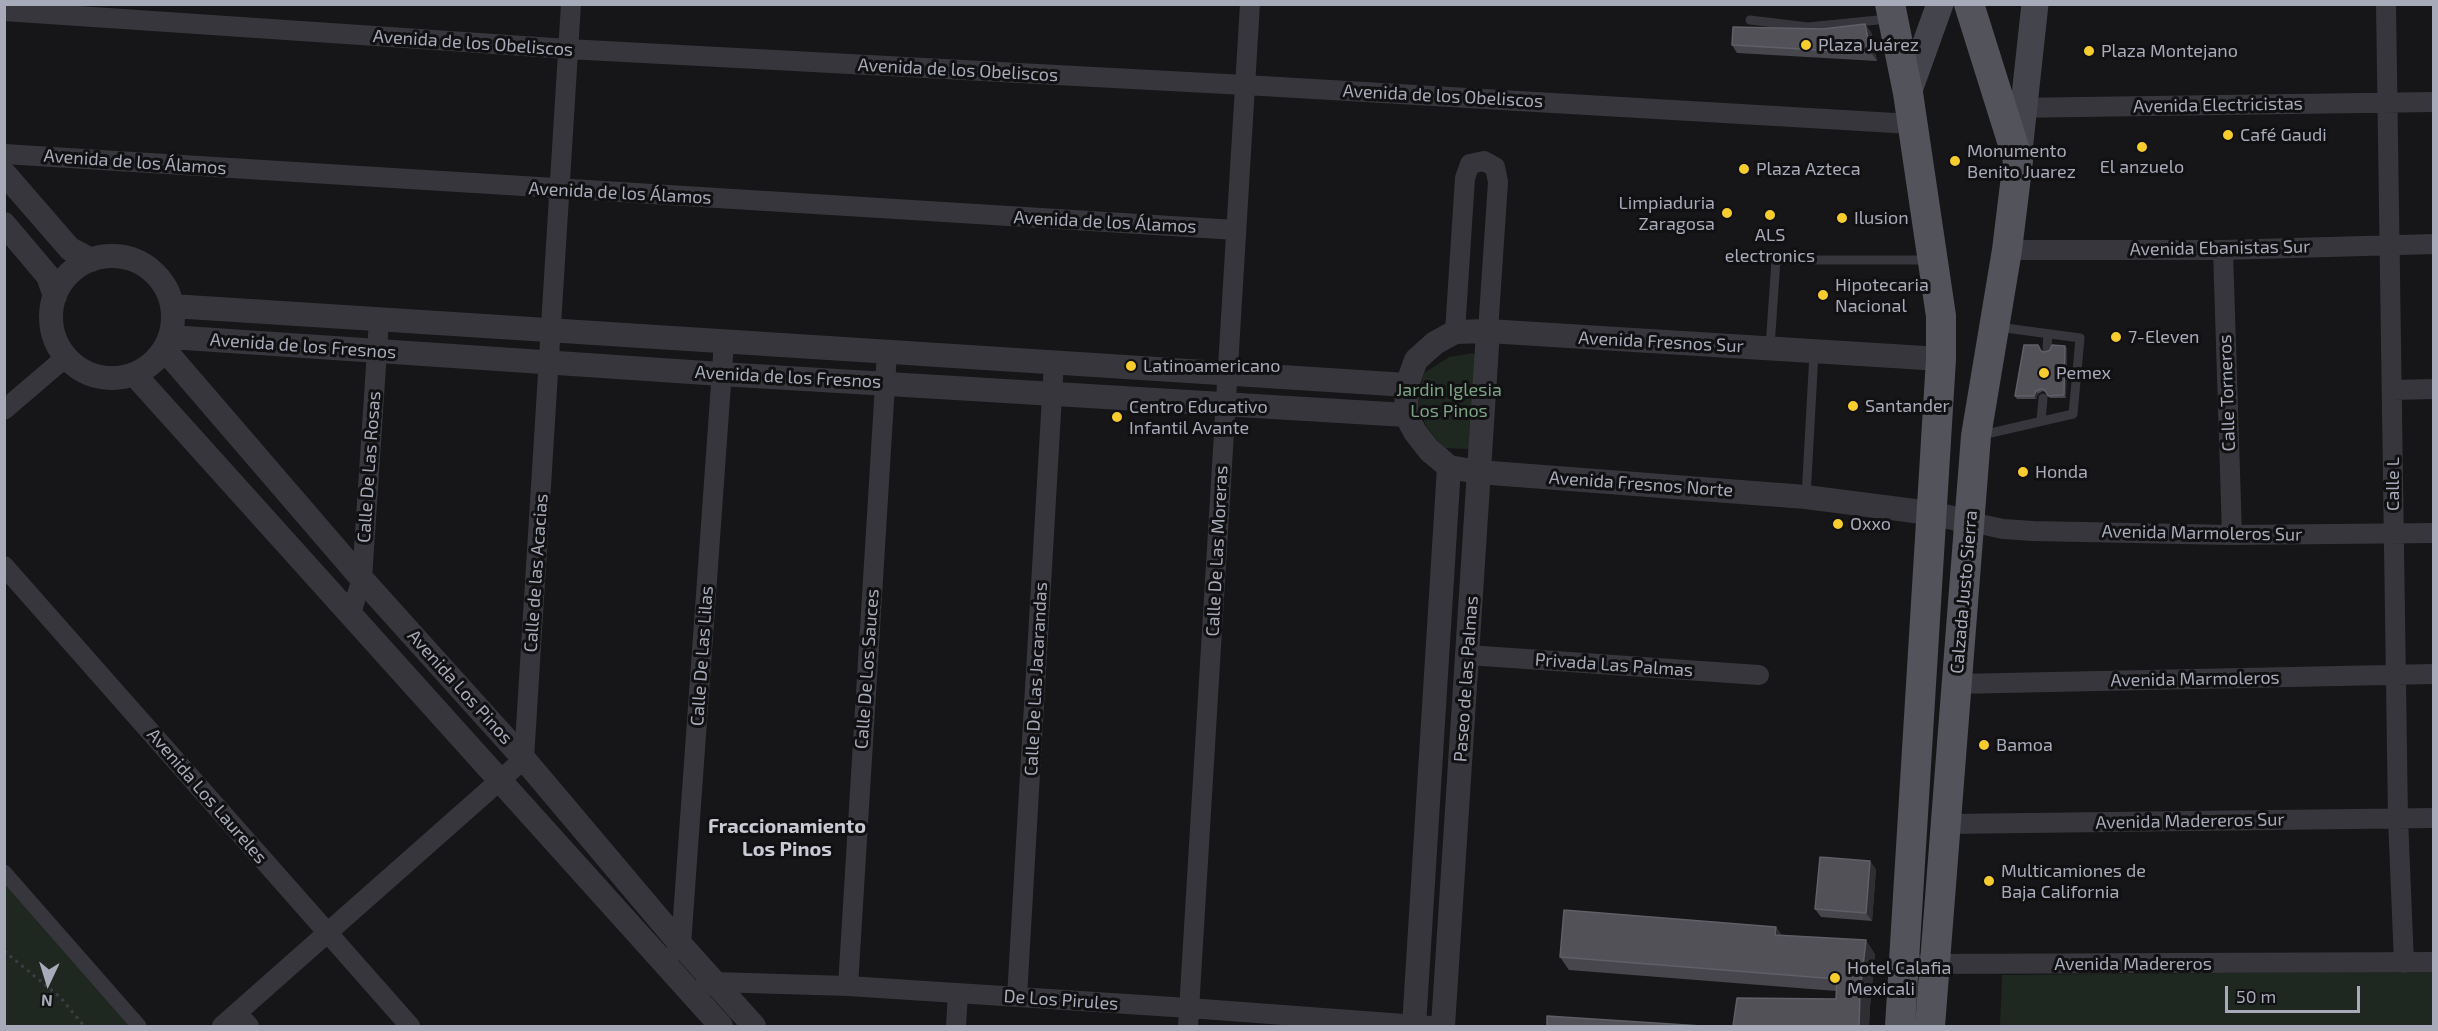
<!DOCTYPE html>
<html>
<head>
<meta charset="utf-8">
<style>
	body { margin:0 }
	#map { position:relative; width:2438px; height:1031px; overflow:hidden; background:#161517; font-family:"Exo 2",sans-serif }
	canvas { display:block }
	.frame { position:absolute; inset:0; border:6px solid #a7aab8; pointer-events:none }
	.north { position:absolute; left:18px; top:953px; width:60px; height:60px; -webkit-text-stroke:4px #111012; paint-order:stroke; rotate:184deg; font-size:16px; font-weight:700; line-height:24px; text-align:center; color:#a7aab8 }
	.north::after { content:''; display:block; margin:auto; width:21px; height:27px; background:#a7aab8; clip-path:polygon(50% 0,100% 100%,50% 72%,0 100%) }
	.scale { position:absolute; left:2225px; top:986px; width:135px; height:27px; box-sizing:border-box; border:3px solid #a7aab8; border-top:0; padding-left:8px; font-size:18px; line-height:21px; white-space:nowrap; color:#a7aab8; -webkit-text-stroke:4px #111012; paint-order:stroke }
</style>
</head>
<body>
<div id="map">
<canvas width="2438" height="1031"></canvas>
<div class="frame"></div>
<div class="north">N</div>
<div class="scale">50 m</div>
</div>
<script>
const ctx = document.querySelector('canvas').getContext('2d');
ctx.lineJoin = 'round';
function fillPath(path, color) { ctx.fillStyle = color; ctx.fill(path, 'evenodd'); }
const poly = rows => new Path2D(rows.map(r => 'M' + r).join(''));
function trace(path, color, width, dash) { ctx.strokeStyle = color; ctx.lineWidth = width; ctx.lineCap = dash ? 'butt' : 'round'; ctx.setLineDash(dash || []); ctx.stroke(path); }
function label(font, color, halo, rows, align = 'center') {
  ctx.font = font + ' "Exo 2",sans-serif'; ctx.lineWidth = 6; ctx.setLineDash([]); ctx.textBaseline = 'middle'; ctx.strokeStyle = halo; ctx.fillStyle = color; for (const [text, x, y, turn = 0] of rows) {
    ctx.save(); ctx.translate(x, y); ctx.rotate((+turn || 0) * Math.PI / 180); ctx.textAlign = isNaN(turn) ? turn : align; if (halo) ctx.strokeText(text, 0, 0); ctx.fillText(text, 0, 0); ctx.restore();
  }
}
fillPath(poly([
	[1473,353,1481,362,1469,449,1443,448,1426,426,1419,408,1419,393,1424,373,1449,357],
	[4,872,139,1026,5,1026],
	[2433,971,2433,1026,2000,1026,2002,975]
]), '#1f2721');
trace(poly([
	[4,951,60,997,84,1026]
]), '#3c3d43', 3, [3, 4.5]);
trace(poly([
	[1750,20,1808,27,1888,19],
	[1770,347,1776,260,1930,260],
	[2047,348,2048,334],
	[2041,421,2043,398],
	[1982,435,2073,414,2080,338,1998,327],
	[1806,497,1814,353]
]), '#36363c', 9);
trace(poly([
	[4,872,139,1026]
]), '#36363c', 15);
trace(poly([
	[2386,4,2398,818,2404,963],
	[4,11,568,49,1245,85,1912,124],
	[2010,108,2434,102],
	[4,154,1236,230],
	[2007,250,2223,250,2434,244],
	[2223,250,2232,535],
	[1455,332,1465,178,1470,164,1484,161,1495,167,1498,182,1488,331],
	[2393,390,2434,389],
	[4,410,66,357],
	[1971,522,2003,529,2033,531,2232,535,2434,533],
	[4,566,410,1026],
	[351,613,362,579,379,320],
	[1468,655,1759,675],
	[1956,684,2434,674],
	[1946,824,2434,818],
	[676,951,681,945,724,342],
	[1923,964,2434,962],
	[848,986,887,352],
	[692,993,715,982,848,986,1189,1008,1431,1026],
	[1017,997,1054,362],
	[237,1013,249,1026],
	[222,1026,524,759,571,4],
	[956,1026,958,993],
	[1188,1026,1250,4]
]), '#36363c', 20);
trace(poly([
	[4,173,70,249,91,260],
	[4,224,48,276,55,296],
	'51 317a61 61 0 1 1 122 0a61 61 0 1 1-122 0Z',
	[172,306,1407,385],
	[170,337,721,374,1406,415],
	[164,349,362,579,524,759,681,945,754,1026],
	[1941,359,1488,331,1455,332,1435,343,1416,360,1407,385,1406,415,1415,432,1429,450,1449,467,1478,472,1806,497,1930,513,1971,522],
	[134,374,721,1026],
	[1414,1026,1449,467],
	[1443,1026,1488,331]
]), '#36363c', 24);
trace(poly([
	[1908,93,1940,4],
	[2018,160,2035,4]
]), '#44454c', 27);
trace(poly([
	[1890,4,1908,93,1941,316,1941,359,1900,1026],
	[1930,1026,1976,436,2007,250,2018,160,1969,4]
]), '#52535b', 30);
fillPath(poly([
	[1865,24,1871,32,1877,61,1737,53,1732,45,1823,29],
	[2067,348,2066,398,2050,398,2046,393,2043,391,2038,394,2036,399,2017,399,2015,396,2042,351,2045,352],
	[1876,869,1872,921,1821,917,1815,909],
	[1776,927,1782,936,1875,954,1870,1007,1869,1026,1733,1026,1836,999,1836,991,1569,970,1560,957]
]), '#47464c');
fillPath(poly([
	[1865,24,1871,32,1877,61,1871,53],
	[2065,346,2067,348,2066,398,2064,395],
	[2036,391,2038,394,2036,399,2034,396],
	[1870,861,1876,869,1872,921,1866,913],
	[1776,927,1785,940,1775,935],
	[1866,940,1875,954,1870,1007,1869,1026,1859,1026,1860,993]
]), '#2f2e32');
const building = poly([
	[1865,24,1871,53,1732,45,1733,27,1823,29,1865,24],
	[2024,345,2038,345,2041,351,2045,352,2050,350,2052,345,2065,346,2064,395,2048,396,2045,390,2041,389,2036,391,2034,396,2015,396,2024,345],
	[1820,857,1870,861,1866,913,1815,909,1820,857],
	[1564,910,1776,927,1775,935,1866,940,1860,993,1859,1026,1733,1026,1737,998,1836,999,1837,979,1560,957,1564,910],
	[1547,1016,1702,1026,1547,1026,1547,1016]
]);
fillPath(building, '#525158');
trace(building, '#5f5f67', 1.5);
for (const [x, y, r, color] of [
	[1806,45,6,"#f6cc2f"],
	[2089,51,6,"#f6cc2f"],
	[2228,135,6,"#f6cc2f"],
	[2142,147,6,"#f6cc2f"],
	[1955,161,6,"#f6cc2f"],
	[1744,169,6,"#f6cc2f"],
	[1727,213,6,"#f6cc2f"],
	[1770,215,6,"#f6cc2f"],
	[1842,218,6,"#f6cc2f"],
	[1823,295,6,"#f6cc2f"],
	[2116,337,6,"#f6cc2f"],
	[1131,366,6,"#f6cc2f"],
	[2044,373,6,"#f6cc2f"],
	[1853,406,6,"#f6cc2f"],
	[1117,417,6,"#f6cc2f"],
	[2023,472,6,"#f6cc2f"],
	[1838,524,6,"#f6cc2f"],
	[1984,745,6,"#f6cc2f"],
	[1989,881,6,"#f6cc2f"],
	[1835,978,6,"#f6cc2f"]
]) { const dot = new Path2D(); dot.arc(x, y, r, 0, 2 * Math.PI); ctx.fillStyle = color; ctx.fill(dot); trace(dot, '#111012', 2); }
label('18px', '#a7aab8', '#111012', [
	["Avenida de los Obeliscos",473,43,4],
	["Avenida de los Obeliscos",958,70,3],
	["Avenida de los Obeliscos",1443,96,3],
	["Avenida Electricistas",2218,105,-1],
	["Avenida de los Álamos",135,162,4],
	["Avenida de los Álamos",620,193,3],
	["Avenida de los Álamos",1105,222,3],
	["Avenida Ebanistas Sur",2220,248,-1],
	["Avenida Fresnos Sur",1661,342,3],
	["Avenida de los Fresnos",303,346,4],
	["Avenida de los Fresnos",788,377,3],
	["Calle Torneros",2227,393,-92],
	["Calle De Las Rosas",369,467,-86],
	["Avenida Fresnos Norte",1641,484,4],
	["Calle L",2393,484,-90],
	["Avenida Marmoleros Sur",2202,533,1],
	["Calle De Las Moreras",1217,551,-87],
	["Calle de las Acacias",536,573,-86],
	["Calzada Justo Sierra",1964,592,-85],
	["Calle De Las Lilas",702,656,-86],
	["Privada Las Palmas",1614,665,4],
	["Calle De Los Sauces",867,669,-86],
	["Calle De Las Jacarandas",1036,679,-87],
	["Paseo de las Palmas",1466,679,-86],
	["Avenida Marmoleros",2195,679,-1],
	["Avenida Los Pinos",460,687,48],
	["Avenida Los Laureles",207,796,49],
	["Avenida Madereros Sur",2190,821,-1],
	["Avenida Madereros",2133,964],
	["De Los Pirules",1061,1000,4]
]);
label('18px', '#a7aab8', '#111012', [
	["Plaza Juárez",1818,45],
	["Plaza Montejano",2101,51],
	["Café Gaudi",2240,135],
	["Monumento",1967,151],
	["Benito Juarez",1967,172],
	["El anzuelo",2142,167,"center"],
	["Plaza Azteca",1756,169],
	["Limpiaduria",1715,203,"right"],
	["Zaragosa",1715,224,"right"],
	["Ilusion",1854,218],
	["ALS",1770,235,"center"],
	["electronics",1770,256,"center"],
	["Hipotecaria",1835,285],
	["Nacional",1835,306],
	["7-Eleven",2128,337],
	["Latinoamericano",1143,366],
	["Pemex",2056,373],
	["Santander",1865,406],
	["Centro Educativo",1129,407],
	["Infantil Avante",1129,428],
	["Honda",2035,472],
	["Oxxo",1850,524],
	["Bamoa",1996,745],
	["Multicamiones de",2001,871],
	["Baja California",2001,892],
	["Hotel Calafia",1847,968],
	["Mexicali",1847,989]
], 'left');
label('18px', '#7da385', '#111012', [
	["Jardin Iglesia",1449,390],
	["Los Pinos",1449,411]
]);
label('bold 20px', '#c8cad4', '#111012', [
	["Fraccionamiento",787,826],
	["Los Pinos",787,849]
]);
</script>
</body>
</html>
